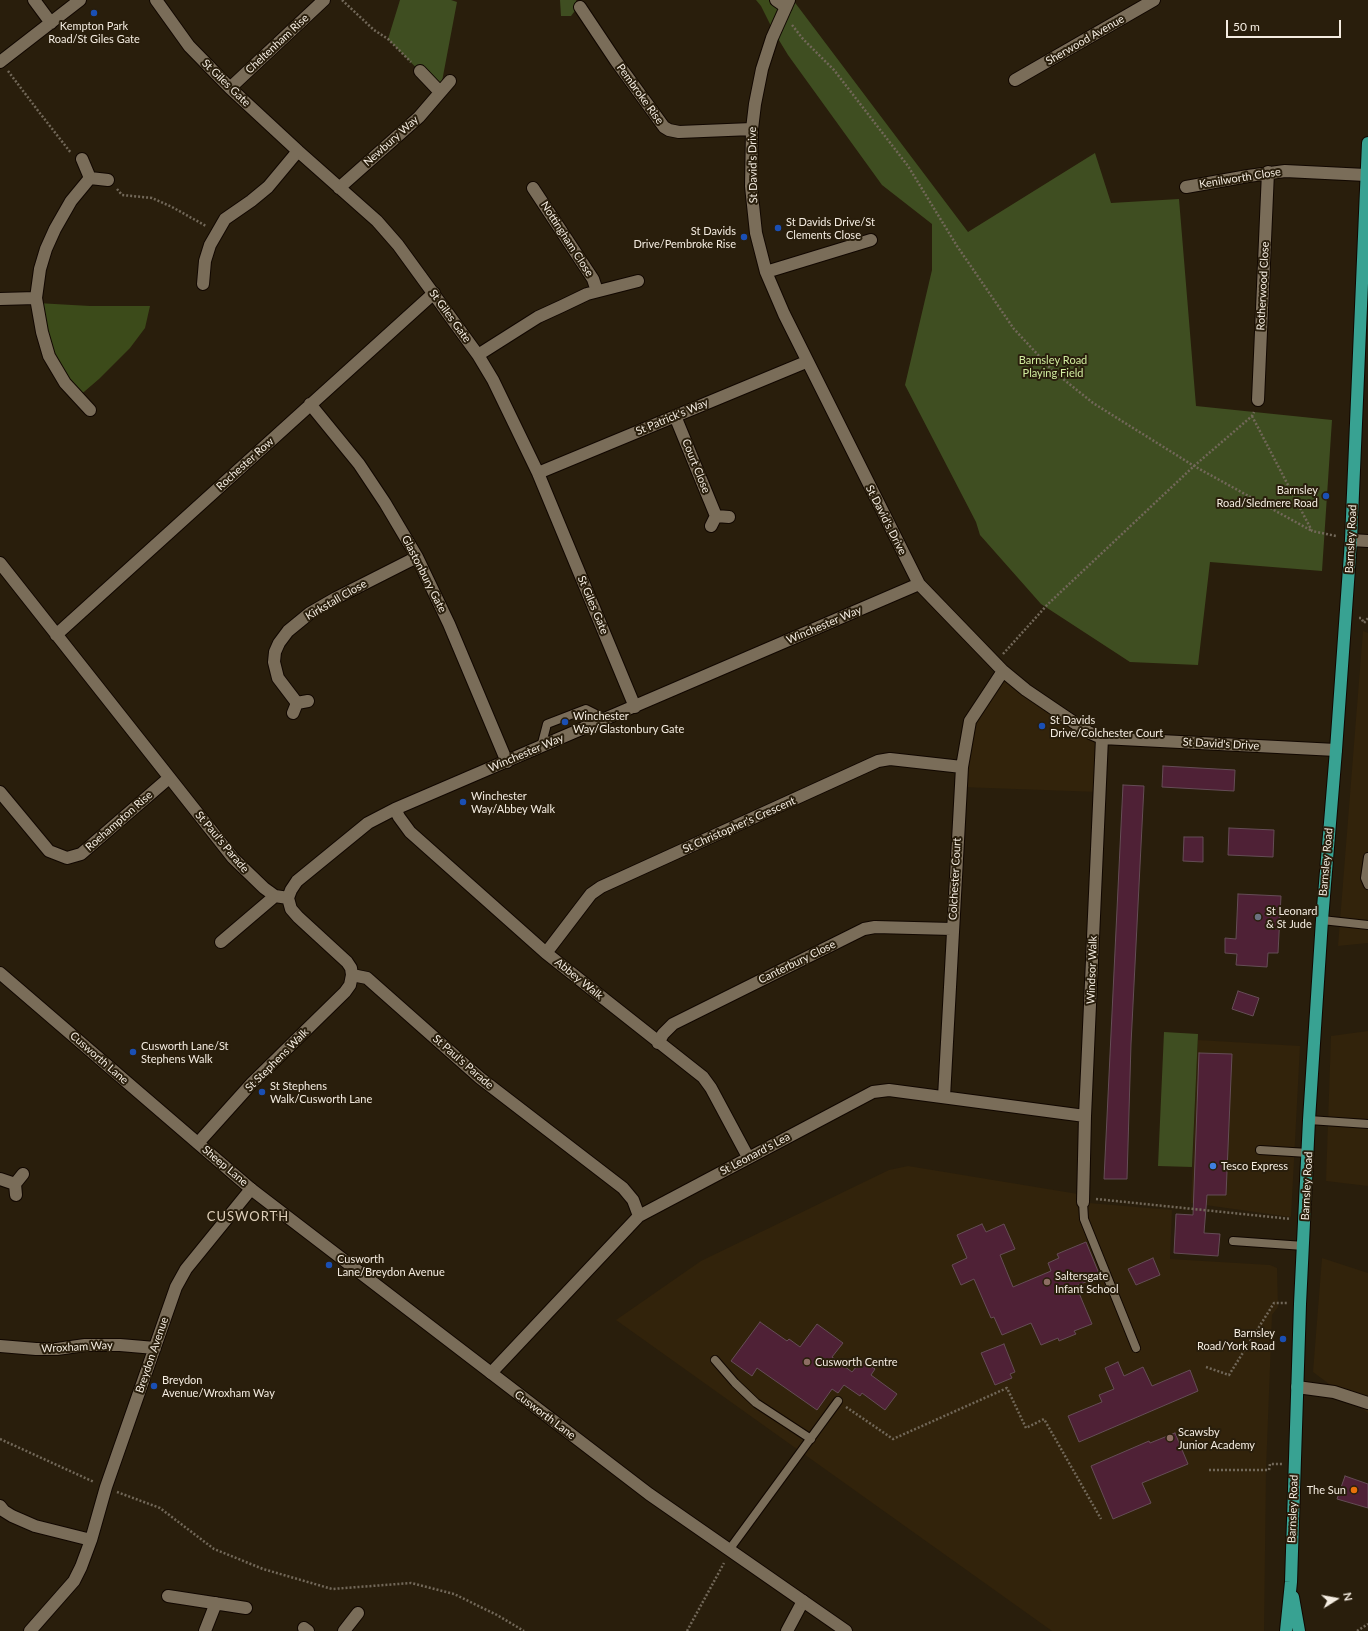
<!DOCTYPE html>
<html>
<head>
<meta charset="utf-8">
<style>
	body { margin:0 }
	#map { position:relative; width:1368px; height:1631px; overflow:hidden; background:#291e0c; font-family:Lato,sans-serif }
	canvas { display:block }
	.north { position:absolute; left:1316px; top:1579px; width:40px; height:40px; -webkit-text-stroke:3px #291e0c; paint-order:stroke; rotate:79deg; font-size:11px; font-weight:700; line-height:16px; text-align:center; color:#f4ece1 }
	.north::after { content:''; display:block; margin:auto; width:14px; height:18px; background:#f4ece1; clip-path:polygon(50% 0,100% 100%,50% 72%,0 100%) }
	.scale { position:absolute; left:1226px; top:20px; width:115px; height:18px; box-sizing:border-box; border:2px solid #f4ece1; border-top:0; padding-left:5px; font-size:12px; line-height:14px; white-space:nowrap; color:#f4ece1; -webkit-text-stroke:3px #291e0c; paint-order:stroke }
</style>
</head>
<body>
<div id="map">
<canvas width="1368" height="1631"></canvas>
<div class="north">N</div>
<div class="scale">50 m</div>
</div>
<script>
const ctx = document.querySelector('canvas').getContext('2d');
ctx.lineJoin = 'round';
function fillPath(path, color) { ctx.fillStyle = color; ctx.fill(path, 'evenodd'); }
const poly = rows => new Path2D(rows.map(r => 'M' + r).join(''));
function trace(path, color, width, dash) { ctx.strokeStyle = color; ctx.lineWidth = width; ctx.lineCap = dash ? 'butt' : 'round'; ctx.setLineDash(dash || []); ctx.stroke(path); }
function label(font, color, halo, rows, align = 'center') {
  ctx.font = font + ' Lato,sans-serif'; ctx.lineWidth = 4; ctx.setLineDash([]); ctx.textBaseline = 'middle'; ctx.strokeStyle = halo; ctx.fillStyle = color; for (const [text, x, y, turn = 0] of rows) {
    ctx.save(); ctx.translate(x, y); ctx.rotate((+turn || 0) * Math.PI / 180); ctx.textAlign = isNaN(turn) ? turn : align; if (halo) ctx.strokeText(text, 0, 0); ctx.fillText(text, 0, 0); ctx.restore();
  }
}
fillPath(poly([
	[1363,631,1368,633,1368,943,1338,946],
	[1003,671,1102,738,1099,792,961,787,967,734],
	[1368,1031,1368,1186,1326,1181,1331,1036],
	[1198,1040,1300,1046,1291,1217,1191,1203],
	[908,1166,1078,1194,1077,1202,1172,1210,1170,1259,1270,1265,1277,1268,1278,1307,1272,1315,1266,1470,1264,1631,1052,1631,616,1320,701,1261,889,1170],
	[1322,1258,1368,1273,1368,1413,1313,1372]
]), '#32230b');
fillPath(poly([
	[400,0,451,0,457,2,440,92,388,39],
	[560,0,576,0,580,7,574,12,571,16,561,16],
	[793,0,968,232,1095,153,1111,203,1179,199,1196,406,1332,420,1322,571,1210,562,1198,665,1130,662,1041,604,980,535,976,522,905,385,932,270,932,224,882,185,788,55,774,32],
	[1164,1032,1198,1034,1192,1167,1158,1166]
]), '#3f4e21');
fillPath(poly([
	[756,0,789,0,774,32,761,6],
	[37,303,90,306,150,306,145,328,130,348,99,379,78,397,57,369]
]), '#3c4b1a');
const building = poly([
	[1163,766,1235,770,1234,791,1162,787,1163,766],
	[1123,785,1144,786,1131,1044,1127,1179,1104,1179,1123,785],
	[1229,828,1274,830,1273,857,1228,855,1229,828],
	[1184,837,1203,837,1203,862,1183,861,1184,837],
	[1238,894,1281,896,1278,953,1268,953,1267,967,1236,965,1237,954,1225,953,1225,938,1236,939,1238,894],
	[1238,991,1259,998,1253,1016,1232,1009,1238,991],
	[1199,1053,1232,1054,1226,1195,1207,1195,1204,1233,1220,1234,1218,1256,1174,1253,1176,1214,1193,1215,1199,1053],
	[982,1224,986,1232,1004,1224,1015,1249,1000,1255,1013,1287,1051,1271,1048,1263,1059,1258,1057,1254,1086,1242,1100,1276,1076,1286,1092,1324,1074,1331,1076,1334,1059,1341,1058,1338,1041,1345,1031,1323,1002,1335,994,1317,991,1318,974,1279,961,1285,952,1265,967,1258,957,1235,982,1224],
	[1153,1258,1160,1275,1136,1285,1128,1269,1153,1258],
	[760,1322,787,1341,789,1339,800,1347,817,1324,843,1343,832,1357,852,1372,862,1360,875,1369,871,1375,897,1394,885,1410,862,1393,860,1396,844,1385,838,1393,832,1389,817,1410,757,1368,752,1376,731,1361,760,1322],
	[1004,1344,1015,1372,1010,1374,1012,1378,995,1385,981,1353,1004,1344],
	[1118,1362,1124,1376,1143,1367,1152,1386,1190,1370,1198,1391,1079,1442,1068,1416,1102,1402,1099,1395,1114,1389,1105,1368,1118,1362],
	[1175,1433,1188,1464,1142,1483,1151,1503,1113,1519,1091,1466,1149,1441,1150,1443,1175,1433],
	[1345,1476,1368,1484,1368,1508,1337,1499,1345,1476]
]);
fillPath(building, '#4f2136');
trace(building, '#654d56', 1);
const service = poly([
	[541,747,547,724,586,709,606,719],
	[1368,857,1365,878,1368,885],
	[1322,920,1368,925],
	[1309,1120,1368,1124],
	[1260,1150,1308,1153],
	[1083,1202,1084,1219,1136,1348],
	[1233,1241,1304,1246],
	[715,1360,735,1383,756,1403,811,1439],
	[729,1550,838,1401]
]);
const minor = poly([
	[34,0,51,23],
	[156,0,189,46,230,88,298,151,377,221,398,245,478,355,493,380,538,473,635,707],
	[776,0,786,7],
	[789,0,772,38,762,69,755,104,752,129,751,186,756,233,766,272,784,314,919,584,1003,671,1026,690,1088,732,1102,738,1336,750],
	[580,7,616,61,664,127,669,130,679,132,752,129],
	[0,62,80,0],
	[420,71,440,92],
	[1015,80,1154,0],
	[230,88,324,0],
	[82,159,90,178,108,180],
	[1186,187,1248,176,1285,171,1366,175],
	[339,188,419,117,450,81],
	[533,188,593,279,597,291],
	[766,272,871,240],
	[203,284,205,261,210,245,225,219,251,201,268,187,298,151],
	[0,299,36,298],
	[478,355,538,317,562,306,587,294,638,281],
	[1258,400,1268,172],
	[310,404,359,464,385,503,417,557,449,624,507,762],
	[90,410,65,383,49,356,42,332,36,298,40,269,46,249,55,229,71,201,90,178],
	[675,416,716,516],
	[538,473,806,362],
	[711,526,716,516,729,517],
	[1351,540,1368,541],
	[0,563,233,858,264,888,275,896,288,898],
	[56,635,434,293],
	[297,703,278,678,274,662,275,652,279,643,288,631,310,613,336,598,417,557],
	[293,713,297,703,308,701],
	[0,792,49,851,67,858,81,854,169,778],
	[395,809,399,817,410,832,546,953,703,1077,711,1088,748,1157],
	[288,898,291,890,297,881,368,823,395,809,919,584],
	[221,942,275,896],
	[546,953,591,894,601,887,878,761,890,759,962,767],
	[352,975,367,978,376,986,480,1078,623,1188,633,1200,639,1216],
	[658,1043,663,1034,673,1024,864,929,875,927,952,929],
	[944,1097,962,767,970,721,1003,671],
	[198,1143,252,1083,345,992,350,985,352,975,351,968,347,962,298,917,291,909,288,898],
	[0,1179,15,1184],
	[16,1195,15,1184,23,1174],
	[1083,1202,1085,1116,1102,738],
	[0,1346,36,1349,57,1349,85,1345,120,1345,155,1348],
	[491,1373,639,1216,873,1092,889,1090,1085,1116],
	[1297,1387,1334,1392,1368,1403],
	[0,1506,4,1511,12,1516,35,1526,91,1540],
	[168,1596,246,1608],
	[304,1628,308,1631],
	[30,1631,74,1581,81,1567,91,1540,106,1487,176,1287,186,1269,251,1189],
	[205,1631,216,1603],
	[344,1631,358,1613],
	[787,1631,803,1601]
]);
const tertiary = poly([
	[0,973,251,1189,649,1494,846,1631]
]);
const trunk = poly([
	[1293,1597,1299,1631],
	[1286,1631,1291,1582,1300,1304,1309,1120,1322,920,1336,750,1351,540,1368,143]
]);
trace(service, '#110700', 10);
trace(minor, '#110700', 14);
trace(tertiary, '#110700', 14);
trace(trunk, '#110700', 14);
trace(poly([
	[342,0,374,30,388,39,411,62],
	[792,25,803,39,834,70,908,166,957,246,1014,329,1053,371,1093,403,1194,466,1312,531],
	[8,71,39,112,71,153],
	[117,189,122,195,152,198,172,207,206,226],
	[1252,416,1312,531,1336,536],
	[1359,618,1361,618,1364,623,1368,618],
	[1003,654,1048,604,1194,466,1252,416,1254,412],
	[1096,1199,1291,1219],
	[1206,1367,1229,1375,1274,1303,1288,1303],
	[846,1407,893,1439,1007,1388,1026,1428,1044,1419,1101,1519],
	[0,1439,94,1482],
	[1209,1470,1269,1470,1270,1464,1282,1464],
	[117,1492,160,1508,214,1549,263,1569,332,1589,411,1583,454,1594,497,1615,524,1631],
	[687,1631,724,1563],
	[1357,1631,1368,1624]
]), '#726859', 2.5, [2, 2]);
trace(service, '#7a6d59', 8);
trace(minor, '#7a6d59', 12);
trace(tertiary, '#7a6d59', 12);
trace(trunk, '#38a292', 12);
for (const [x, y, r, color] of [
	[94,13,4,"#1a4fb4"],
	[778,228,4,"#1a4fb4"],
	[744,237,4,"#1a4fb4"],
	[1326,496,4,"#1a4fb4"],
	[565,722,4,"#1a4fb4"],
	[1042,726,4,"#1a4fb4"],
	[463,802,4,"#1a4fb4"],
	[1258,917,4,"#6b7280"],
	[133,1052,4,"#1a4fb4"],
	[262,1092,4,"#1a4fb4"],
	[1213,1166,4,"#3f7fe0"],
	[329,1265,4,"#1a4fb4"],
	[1047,1282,4,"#8d6e63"],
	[1283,1339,4,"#1a4fb4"],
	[807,1362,4,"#8d6e63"],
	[154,1386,4,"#1a4fb4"],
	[1170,1438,4,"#8d6e63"],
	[1354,1490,4,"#e8710a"]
]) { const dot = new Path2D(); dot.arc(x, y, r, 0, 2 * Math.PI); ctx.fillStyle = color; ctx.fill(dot); trace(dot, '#291e0c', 1.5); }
label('11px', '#f4ece1', '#291e0c', [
	["Kempton Park",94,26,"center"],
	["Road/St Giles Gate",94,39,"center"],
	["St Davids Drive/St",786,222],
	["Clements Close",786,235],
	["St Davids",736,231,"right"],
	["Drive/Pembroke Rise",736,244,"right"],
	["Barnsley",1318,490,"right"],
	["Road/Sledmere Road",1318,503,"right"],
	["Winchester",573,716],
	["Way/Glastonbury Gate",573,729],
	["St Davids",1050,720],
	["Drive/Colchester Court",1050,733],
	["Winchester",471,796],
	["Way/Abbey Walk",471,809],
	["St Leonard",1266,911],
	["& St Jude",1266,924],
	["Cusworth Lane/St",141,1046],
	["Stephens Walk",141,1059],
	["St Stephens",270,1086],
	["Walk/Cusworth Lane",270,1099],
	["Tesco Express",1221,1166],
	["Cusworth",337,1259],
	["Lane/Breydon Avenue",337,1272],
	["Saltersgate",1055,1276],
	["Infant School",1055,1289],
	["Barnsley",1275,1333,"right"],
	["Road/York Road",1275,1346,"right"],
	["Cusworth Centre",815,1362],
	["Breydon",162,1380],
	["Avenue/Wroxham Way",162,1393],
	["Scawsby",1178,1432],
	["Junior Academy",1178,1445],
	["The Sun",1346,1490,"right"]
], 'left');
label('11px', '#f4ece1', '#291e0c', [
	["Sherwood Avenue",1085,40,-30],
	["Cheltenham Rise",277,44,-43],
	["St Giles Gate",226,83,44],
	["Pembroke Rise",640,94,54],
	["Newbury Way",391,141,-42],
	["St David's Drive",753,165,-91],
	["Kenilworth Close",1240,178,-9],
	["Nottingham Close",567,239,57],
	["Rotherwood Close",1263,286,-87],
	["St Giles Gate",450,316,54],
	["St Patrick's Way",672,417,-23],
	["Rochester Row",245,464,-42],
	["Court Close",696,466,68],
	["St David's Drive",886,520,63],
	["Barnsley Road",1351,539,-87],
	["Glastonbury Gate",424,574,63],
	["Kirkstall Close",336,600,-30],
	["St Giles Gate",593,605,67],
	["Winchester Way",824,625,-23],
	["St David's Drive",1221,744,3],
	["Winchester Way",526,753,-23],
	["Roehampton Rise",119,821,-41],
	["St Christopher's Crescent",739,825,-24],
	["St Paul's Parade",222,842,50],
	["Barnsley Road",1326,862,-85],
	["Colchester Court",955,879,-87],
	["Canterbury Close",797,962,-26],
	["Windsor Walk",1092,970,-88],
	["Abbey Walk",579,979,39],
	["Cusworth Lane",99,1058,41],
	["St Stephens Walk",277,1060,-45],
	["St Paul's Parade",463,1062,41],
	["St Leonard's Lea",755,1154,-28],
	["Sheep Lane",225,1166,40],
	["Barnsley Road",1307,1186,-87],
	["Wroxham Way",77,1347,-3],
	["Breydon Avenue",152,1355,-71],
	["Cusworth Lane",545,1415,37],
	["Barnsley Road",1293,1509,-88]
]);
label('11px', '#d1ec9f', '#291e0c', [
	["Barnsley Road",1053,360],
	["Playing Field",1053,373]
]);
ctx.letterSpacing = '1px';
label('13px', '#dfd0ba', '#291e0c', [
	["CUSWORTH",248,1217]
]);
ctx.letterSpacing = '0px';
</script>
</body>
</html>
